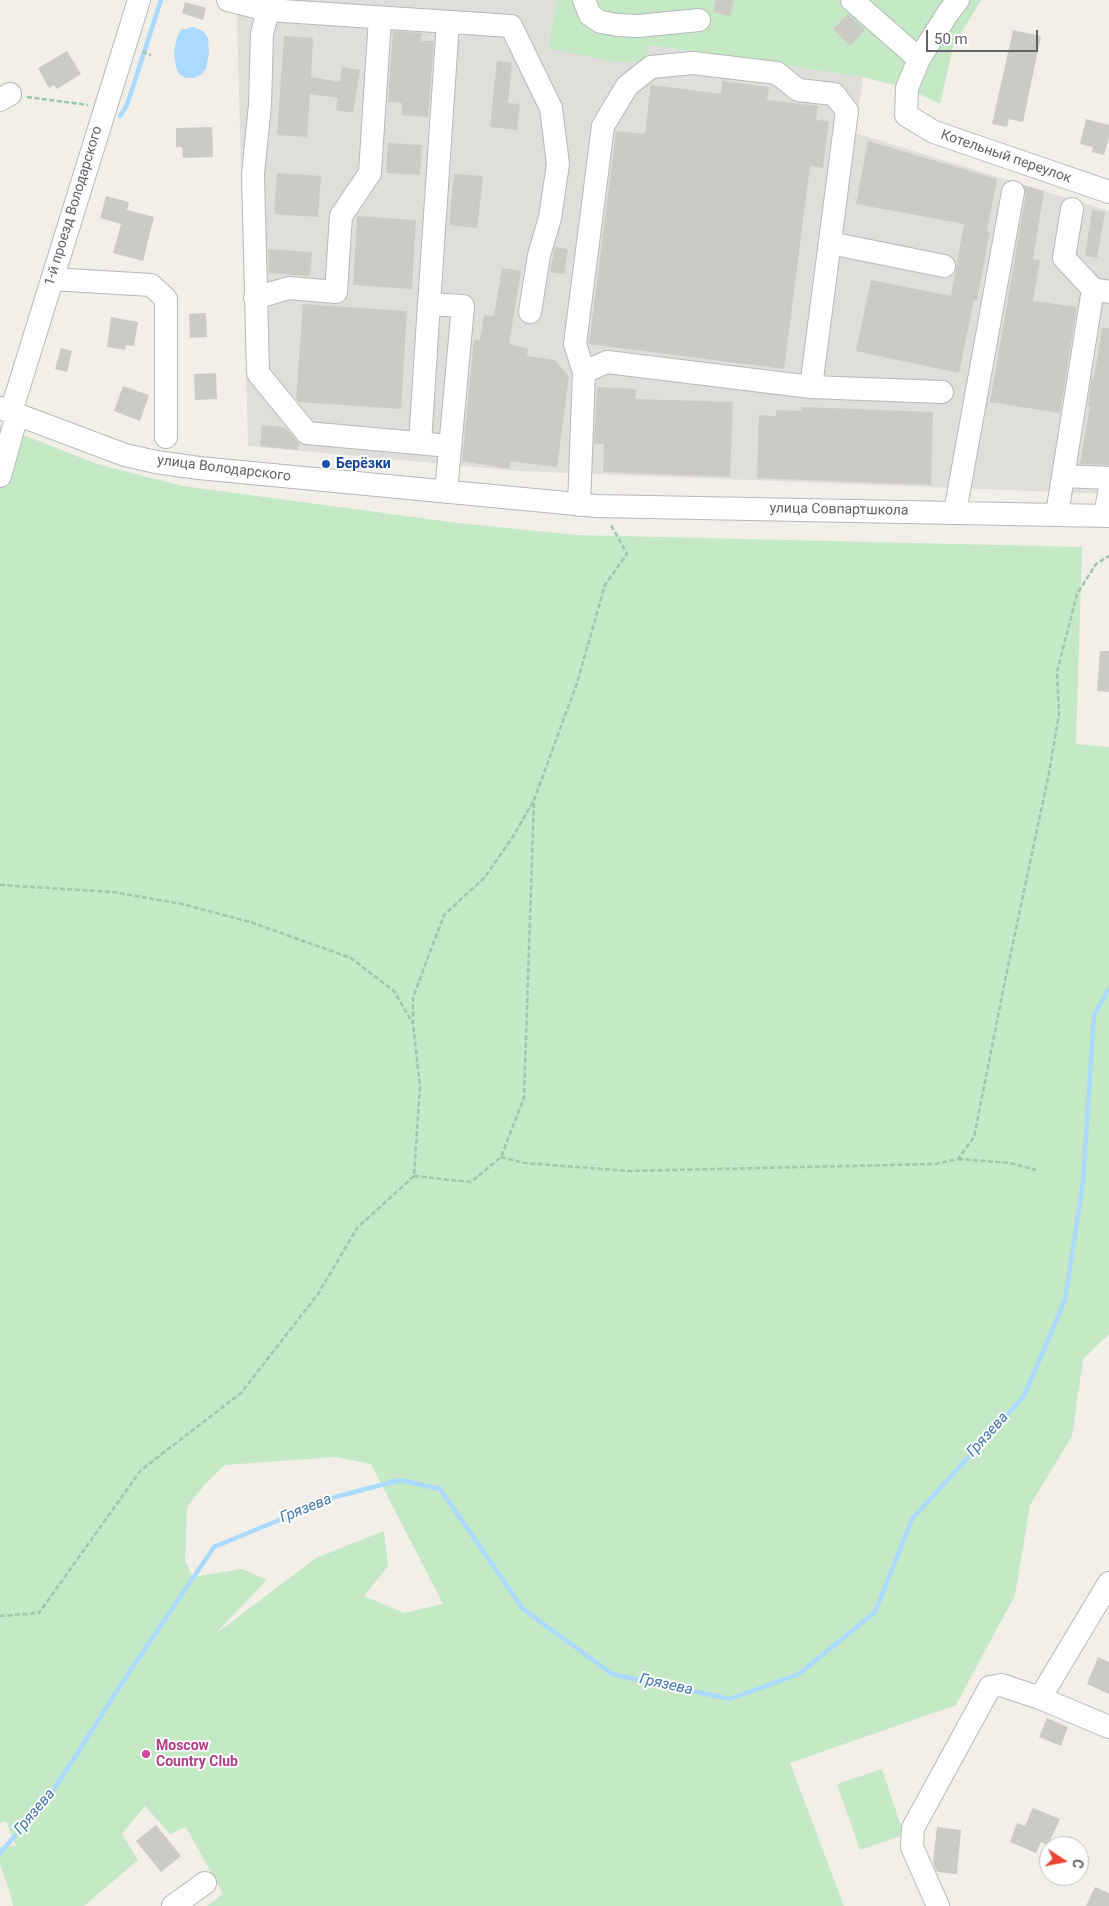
<!DOCTYPE html>
<html>
<head>
<meta charset="utf-8">
<style>
	body { margin:0 }
	#map { position:relative; width:1109px; height:1906px; overflow:hidden; background:#f1efe8; font-family:Roboto,sans-serif }
	canvas { display:block }
	.north { position:absolute; left:1039px; top:1836px; width:50px; height:50px; box-sizing:border-box; background:#fff; border:1px solid #bfc1c3; border-radius:50%; rotate:101deg; font-size:14px; font-weight:700; line-height:20px; text-align:center; color:#5f6368 }
	.north::after { content:''; display:block; margin:auto; width:18px; height:22px; background:#ea4335; clip-path:polygon(50% 0,100% 100%,50% 72%,0 100%) }
	.scale { position:absolute; left:926px; top:30px; width:112px; height:22px; box-sizing:border-box; border:2px solid #5f6368; border-top:0; padding-left:6px; font-size:15px; line-height:18px; white-space:nowrap; color:#5f6368; -webkit-text-stroke:4px #fff; paint-order:stroke }
</style>
</head>
<body>
<div id="map">
<canvas width="1109" height="1906"></canvas>
<div class="north">С</div>
<div class="scale">50 m</div>
</div>
<script>
const ctx = document.querySelector('canvas').getContext('2d');
ctx.lineJoin = 'round';
function fillPath(path, color) { ctx.fillStyle = color; ctx.fill(path, 'evenodd'); }
const poly = rows => new Path2D(rows.map(r => 'M' + r).join(''));
function trace(path, color, width, dash) { ctx.strokeStyle = color; ctx.lineWidth = width; ctx.lineCap = dash ? 'butt' : 'round'; ctx.setLineDash(dash || []); ctx.stroke(path); }
function label(font, color, halo, rows, align = 'center') {
  ctx.font = font + ' Roboto,sans-serif'; ctx.lineWidth = 4; ctx.setLineDash([]); ctx.textBaseline = 'middle'; ctx.strokeStyle = halo; ctx.fillStyle = color; for (const [text, x, y, turn = 0] of rows) {
    ctx.save(); ctx.translate(x, y); ctx.rotate((+turn || 0) * Math.PI / 180); ctx.textAlign = isNaN(turn) ? turn : align; if (halo) ctx.strokeText(text, 0, 0); ctx.fillText(text, 0, 0); ctx.restore();
  }
}
fillPath(poly([
	[240,0,557,0,548,48,645,62,648,45,863,77,855,133,1109,211,1109,494,519,471,248,446,237,13]
]), '#e0deda');
fillPath(poly([
	[557,0,981,0,953,47,940,104,907,88,863,77,648,45,645,63,609,61,548,48],
	[0,426,97,464,183,486,458,523,576,535,1082,547,1076,744,1109,747,1109,1334,1083,1359,1072,1436,1030,1505,1015,1595,956,1705,790,1763,844,1906,207,1906,223,1894,186,1827,170,1834,145,1806,122,1834,138,1860,84,1906,13,1906,10,1893,0,1864,0,1847,16,1846,6,1821,0,1823],
	[336,1457,371,1464,443,1604,404,1613,364,1596,388,1566,384,1531,316,1558,214,1635,267,1580,242,1569,193,1577,185,1561,187,1507,206,1483,225,1465],
	[882,1769,904,1835,860,1850,837,1784]
]), '#c5e8c5');
fillPath(poly([
	[193,27,203,31,208,38,209,53,206,69,201,75,194,78,186,78,179,74,176,67,174,51,177,37,181,30]
]), '#aadaff');
trace(poly([
	[120,116,127,105,161,0],
	[0,1853,51,1794,128,1674,214,1547,335,1497,400,1480,440,1489,523,1609,612,1674,730,1699,799,1674,875,1612,912,1519,1024,1396,1065,1300,1083,1182,1094,1015,1109,989]
]), '#aadaff', 4.5);
fillPath(poly([
	[716,0,734,0,730,16,713,12],
	[185,2,206,8,203,20,182,13],
	[848,14,865,30,850,46,833,29],
	[1013,30,1041,36,1023,122,1009,119,1007,127,992,124],
	[393,31,422,33,421,41,434,41,428,117,402,115,402,103,388,102],
	[284,36,313,38,311,77,340,82,342,67,360,70,353,113,336,110,338,98,310,94,307,137,277,135],
	[67,51,81,74,57,89,54,85,49,88,38,68],
	[497,61,512,63,508,103,520,104,517,130,490,127],
	[722,81,769,87,767,100,818,106,816,120,829,121,823,168,810,166,784,369,589,344,616,131,645,134,651,85,721,94],
	[1086,119,1109,125,1109,138,1104,155,1092,152,1093,147,1080,144],
	[212,127,213,157,183,158,182,147,176,147,176,128],
	[868,141,997,179,987,231,990,232,977,300,974,300,959,373,856,351,871,280,951,296,964,224,856,204],
	[388,143,422,145,420,175,386,173],
	[277,173,321,176,318,217,274,214],
	[454,174,483,176,477,228,449,225],
	[1023,185,1044,191,1033,259,1040,260,1033,301,1077,307,1060,413,990,402,1026,194],
	[106,196,129,202,127,210,154,217,143,261,113,253,121,224,100,218],
	[1092,210,1105,212,1097,258,1085,256],
	[357,216,416,220,412,289,353,285],
	[555,247,568,249,564,274,550,272],
	[268,249,312,252,310,276,269,273],
	[502,268,521,271,509,344,528,348,527,356,555,360,569,377,557,467,510,461,509,469,462,461,474,339,480,340,484,315,494,316],
	[303,304,407,311,401,409,299,402,296,399],
	[206,313,207,337,190,338,189,314],
	[111,317,138,322,134,346,126,345,125,350,107,347],
	[1102,328,1109,328,1109,465,1080,464,1090,406,1088,406,1092,378,1094,378],
	[61,348,72,351,67,372,55,369],
	[216,373,217,399,195,400,194,374],
	[123,386,149,395,140,421,114,411],
	[597,387,636,389,635,399,733,402,730,477,603,472,604,444,594,444],
	[802,407,933,412,931,485,757,478,759,415,776,416,776,410,801,411],
	[262,425,285,427,299,443,298,450,260,446],
	[1100,651,1109,651,1109,692,1097,691],
	[1098,1657,1109,1662,1109,1694,1087,1684],
	[1047,1718,1068,1727,1061,1746,1039,1737],
	[1033,1808,1060,1819,1048,1845,1041,1842,1036,1853,1010,1842,1017,1823,1025,1826],
	[156,1825,181,1856,161,1872,136,1841],
	[937,1827,961,1830,957,1874,937,1872,933,1862],
	[1095,1887,1109,1893,1109,1906,1086,1906]
]), '#cccac5');
const minor = poly([
	[228,0,268,10,511,26,551,108,558,164,550,218,539,255,530,312],
	[584,0,590,15,601,22,618,25,638,26,699,20],
	[852,0,919,59],
	[958,0,948,13,919,59,907,88,906,115,934,132,1109,192],
	[268,10,262,34,260,105,253,174,258,373,307,433,450,446],
	[0,100,10,94],
	[1072,209,1064,258,1093,289],
	[830,243,944,266],
	[52,279,151,285,166,299,166,437],
	[255,298,289,288,336,292,341,216,370,173,380,18],
	[584,372,607,362,811,387,942,392],
	[0,408,125,455,156,462,199,468,597,506,1109,516],
	[11,412,139,0],
	[420,443,429,304],
	[0,476,17,415],
	[1063,476,1109,478],
	[446,492,463,306,429,304,448,22],
	[579,505,584,372,575,344,603,126,627,86,651,67,693,63,777,73,798,90,834,94,847,111,811,387],
	[955,512,1013,192],
	[1057,514,1093,289,1109,292],
	[1105,516,1109,493],
	[1040,1698,1109,1583],
	[173,1906,205,1883],
	[938,1906,912,1847,913,1828,990,1687,1001,1685,1040,1698,1109,1727]
]);
trace(minor, '#b5b8bc', 24);
trace(poly([
	[142,52,151,55],
	[27,97,88,105],
	[0,885,113,892,182,904,250,922,351,958,394,991,412,1022],
	[501,1157,525,1163,629,1171,935,1164,958,1159,974,1137,1006,976,1049,773,1059,714,1057,672,1077,594,1096,564,1109,556],
	[958,1159,1010,1163,1036,1170],
	[414,1176,471,1182,501,1157,524,1098,534,800,577,683,605,585,627,554,611,525],
	[0,1616,39,1613,141,1470,241,1393,318,1294,357,1228,414,1176,420,1086,413,1024,413,997,444,915,485,877,514,835,534,800]
]), '#9cc7a9', 2.5, [5, 2.5]);
trace(minor, '#fff', 22);
for (const [x, y, r, color] of [
	[326,464,5,"#1a4fb4"],
	[146,1754,5,"#d1479c"]
]) { const dot = new Path2D(); dot.arc(x, y, r, 0, 2 * Math.PI); ctx.fillStyle = color; ctx.fill(dot); trace(dot, '#fff', 2); }
label('14px', '#5f6368', '#fff', [
	["Котельный переулок",1006,157,19],
	["1-й проезд Володарского",74,206,-73],
	["улица Володарского",224,469,7],
	["улица Совпартшкола",839,510,1]
]);
label('bold 14px', '#164399', '#fff', [
	["Берёзки",336,464]
], 'left');
label('bold 14px', '#b23c85', '#fff', [
	["Moscow",156,1746],
	["Country Club",156,1762]
], 'left');
label('italic 15px', '#4174aa', '#fff', [
	["Грязева",988,1435,-48],
	["Грязева",306,1509,-22],
	["Грязева",666,1685,12],
	["Грязева",35,1812,-50]
]);
</script>
</body>
</html>
